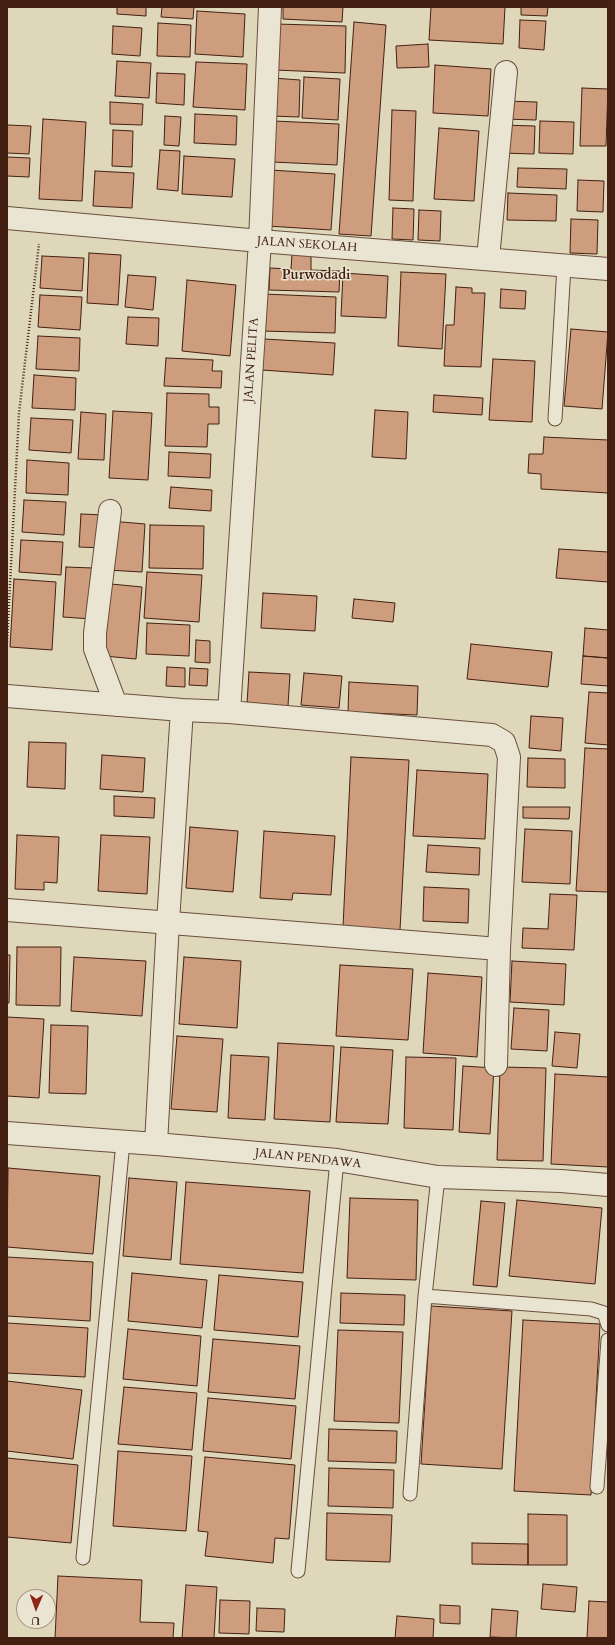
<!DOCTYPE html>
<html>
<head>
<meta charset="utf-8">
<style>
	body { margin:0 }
	#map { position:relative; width:615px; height:1645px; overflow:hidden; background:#dfd7ba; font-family:Cardo,serif }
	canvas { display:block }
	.frame { position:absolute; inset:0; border:8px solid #432012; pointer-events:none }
	.north { position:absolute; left:16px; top:1589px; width:40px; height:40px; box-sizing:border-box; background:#eae5d2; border:1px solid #a79685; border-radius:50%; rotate:182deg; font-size:11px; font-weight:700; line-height:16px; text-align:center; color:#432012 }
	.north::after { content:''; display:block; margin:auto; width:14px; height:18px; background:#8f2418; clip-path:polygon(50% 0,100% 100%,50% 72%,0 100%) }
</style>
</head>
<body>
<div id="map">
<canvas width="615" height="1645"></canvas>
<div class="frame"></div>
<div class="north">U</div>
</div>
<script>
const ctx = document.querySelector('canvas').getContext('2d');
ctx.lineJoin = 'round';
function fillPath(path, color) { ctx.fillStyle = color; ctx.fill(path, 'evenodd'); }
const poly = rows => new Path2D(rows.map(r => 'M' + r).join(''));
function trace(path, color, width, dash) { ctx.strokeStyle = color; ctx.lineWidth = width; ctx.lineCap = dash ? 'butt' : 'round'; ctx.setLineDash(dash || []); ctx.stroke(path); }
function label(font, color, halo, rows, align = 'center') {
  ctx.font = font + ' Cardo,serif'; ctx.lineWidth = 3; ctx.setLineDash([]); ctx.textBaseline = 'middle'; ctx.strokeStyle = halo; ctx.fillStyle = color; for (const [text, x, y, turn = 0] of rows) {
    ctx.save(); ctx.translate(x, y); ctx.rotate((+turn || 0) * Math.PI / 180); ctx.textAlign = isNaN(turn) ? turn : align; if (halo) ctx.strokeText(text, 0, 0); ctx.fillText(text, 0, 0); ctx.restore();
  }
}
const building = poly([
	[117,7,146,7,146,16,117,14,117,7],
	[162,7,194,7,193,19,161,17,162,7],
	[283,7,343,7,342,22,283,19,283,7],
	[431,7,505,7,503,44,429,40,431,7],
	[521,7,548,7,547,16,521,15,521,7],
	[197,11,245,14,243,57,195,54,197,11],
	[520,20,546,21,544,50,519,48,520,20],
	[354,22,386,25,371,236,339,234,354,22],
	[158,23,191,25,190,57,157,56,158,23],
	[276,24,346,26,345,73,275,70,276,24],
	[113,26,142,28,140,56,112,54,113,26],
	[428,44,429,67,397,68,396,46,428,44],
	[117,61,151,63,149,98,115,96,117,61],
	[196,62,247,64,245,110,193,107,196,62],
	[435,65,491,69,488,116,433,113,435,65],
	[157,73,185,74,184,105,156,103,157,73],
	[304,77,340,79,338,120,302,118,304,77],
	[273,78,300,80,299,117,271,116,273,78],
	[582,88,608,89,606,146,580,146,582,88],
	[505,101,537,102,536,120,504,119,505,101],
	[110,102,143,104,142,125,110,124,110,102],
	[392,110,416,111,413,201,389,200,392,110],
	[195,114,237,116,236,145,194,143,195,114],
	[165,116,181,117,179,146,164,145,165,116],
	[43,119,86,122,82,201,39,199,43,119],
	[274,121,339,124,337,165,272,162,274,121],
	[540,121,574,122,573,154,539,153,540,121],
	[7,125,31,126,29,154,7,153,7,125],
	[502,125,535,126,534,154,501,153,502,125],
	[439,128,479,131,474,201,434,199,439,128],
	[113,130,133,131,132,167,112,166,113,130],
	[160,150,180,151,178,191,157,189,160,150],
	[184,156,235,159,232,197,182,194,184,156],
	[7,157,30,158,29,177,7,176,7,157],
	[518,168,567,169,566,189,517,187,518,168],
	[270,170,335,174,331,230,267,226,270,170],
	[95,171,134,173,132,208,93,206,95,171],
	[578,180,604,181,603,212,577,211,578,180],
	[508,193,557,195,556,221,507,220,508,193],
	[393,208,414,209,413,240,392,239,393,208],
	[419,210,441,211,440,241,418,240,419,210],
	[571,219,598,220,597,254,570,253,571,219],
	[89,253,121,255,118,305,87,303,89,253],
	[292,254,311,255,311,270,340,271,339,292,269,290,270,268,291,269,292,254],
	[42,256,84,258,82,291,40,288,42,256],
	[401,272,446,274,442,349,398,346,401,272],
	[343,273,388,276,386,318,341,316,343,273],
	[128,275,156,277,153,310,125,307,128,275],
	[187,280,236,285,230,356,182,351,187,280],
	[456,287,472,288,472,293,485,293,481,367,444,366,446,325,454,325,456,287],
	[501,289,526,291,525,309,500,308,501,289],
	[263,294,336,297,335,333,262,331,263,294],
	[40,295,82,297,80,330,38,327,40,295],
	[128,317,159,318,158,346,126,344,128,317],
	[571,329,608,332,602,409,564,406,571,329],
	[38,336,80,338,79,371,36,369,38,336],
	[264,339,335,343,333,375,262,370,264,339],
	[166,358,213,360,212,371,222,371,221,388,164,386,166,358],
	[493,359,535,361,532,422,489,420,493,359],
	[34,375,76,378,75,410,32,408,34,375],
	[167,393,209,394,209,407,219,407,219,424,208,424,207,447,165,446,167,393],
	[434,395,483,398,482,415,433,412,434,395],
	[375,410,408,412,406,459,372,457,375,410],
	[113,411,152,413,148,480,109,478,113,411],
	[81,412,106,414,104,460,78,459,81,412],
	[31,418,73,420,71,453,29,450,31,418],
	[544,437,608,440,608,493,541,489,541,474,528,473,529,454,543,454,544,437],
	[169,452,211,454,210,478,168,476,169,452],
	[27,460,69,463,68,495,26,493,27,460],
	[171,487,212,490,211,511,169,508,171,487],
	[24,500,66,502,64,535,22,532,24,500],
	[81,514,105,515,103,548,79,547,81,514],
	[110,521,145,524,142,572,107,570,110,521],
	[150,525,204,526,203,569,149,568,150,525],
	[21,540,63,542,61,575,19,572,21,540],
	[559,549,608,552,608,582,556,578,559,549],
	[66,567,93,568,91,619,63,617,66,567],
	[147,572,202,575,199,622,144,618,147,572],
	[14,579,56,582,52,650,10,647,14,579],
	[111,584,142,587,136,659,104,656,111,584],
	[263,593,317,596,315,631,261,628,263,593],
	[354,599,395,603,393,622,352,618,354,599],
	[147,623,190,625,189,656,146,654,147,623],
	[585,628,608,630,608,658,583,656,585,628],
	[196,640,210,641,210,663,195,662,196,640],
	[471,644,552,652,548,687,467,679,471,644],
	[583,656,608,658,608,686,581,684,583,656],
	[167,667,185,668,185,687,166,686,167,667],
	[190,668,208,669,207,686,189,685,190,668],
	[249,672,290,674,288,706,247,704,249,672],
	[304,673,342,676,339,708,301,705,304,673],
	[349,682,418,686,417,715,348,712,349,682],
	[589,692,608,693,608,745,585,743,589,692],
	[531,716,563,718,561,751,529,748,531,716],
	[29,742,66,743,65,789,27,787,29,742],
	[585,748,608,749,608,892,576,891,585,748],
	[102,755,145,758,143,792,100,789,102,755],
	[351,757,409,760,400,930,343,927,351,757],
	[528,758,565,759,565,788,527,787,528,758],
	[417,770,488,774,485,839,413,836,417,770],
	[114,796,155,798,154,818,114,816,114,796],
	[523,807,570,807,569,819,523,818,523,807],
	[190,827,238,831,233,892,186,888,190,827],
	[525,829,572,831,570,884,522,882,525,829],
	[264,831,335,836,331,895,293,893,292,900,260,898,264,831],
	[17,835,59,837,57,883,44,882,44,890,15,889,17,835],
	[101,835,150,837,147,894,98,891,101,835],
	[428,845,480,848,479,875,426,872,428,845],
	[424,887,469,889,468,923,423,921,424,887],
	[550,894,577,895,574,950,522,948,523,928,548,929,550,894],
	[17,947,61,947,60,1006,16,1005,17,947],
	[7,955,10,955,9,1003,7,1003,7,955],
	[74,957,146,961,142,1016,71,1011,74,957],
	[184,957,241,961,237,1028,179,1024,184,957],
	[512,961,566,964,564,1005,510,1002,512,961],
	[340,965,413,969,408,1040,336,1036,340,965],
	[428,973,482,977,477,1057,423,1053,428,973],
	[514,1008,549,1010,547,1051,511,1049,514,1008],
	[7,1017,44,1019,39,1098,7,1096,7,1017],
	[51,1025,88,1026,86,1094,49,1093,51,1025],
	[555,1032,580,1034,577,1068,552,1066,555,1032],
	[177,1036,223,1039,217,1112,171,1109,177,1036],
	[278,1043,334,1046,330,1122,274,1119,278,1043],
	[341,1047,393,1050,388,1124,336,1122,341,1047],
	[231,1055,269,1057,265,1120,228,1118,231,1055],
	[406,1057,456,1058,453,1130,404,1128,406,1057],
	[463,1066,494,1068,490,1134,459,1132,463,1066],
	[500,1067,546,1068,543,1161,497,1160,500,1067],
	[555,1074,608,1077,608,1167,551,1164,555,1074],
	[8,1168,100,1176,93,1254,7,1247,8,1168],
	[129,1178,177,1182,171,1260,123,1256,129,1178],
	[186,1182,310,1191,303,1273,180,1264,186,1182],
	[350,1198,418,1200,416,1280,347,1278,350,1198],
	[517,1200,602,1208,595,1284,509,1276,517,1200],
	[481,1201,505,1203,497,1287,473,1285,481,1201],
	[7,1257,93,1262,90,1321,7,1316,7,1257],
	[132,1273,207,1280,202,1328,128,1321,132,1273],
	[219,1275,303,1282,298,1337,214,1330,219,1275],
	[341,1293,405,1295,404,1325,340,1323,341,1293],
	[431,1306,512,1311,502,1469,421,1464,431,1306],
	[523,1320,600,1324,591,1495,514,1491,523,1320],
	[7,1323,88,1328,85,1377,7,1373,7,1323],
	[128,1329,201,1336,197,1386,123,1379,128,1329],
	[338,1330,403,1332,399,1423,334,1421,338,1330],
	[213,1339,300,1346,295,1399,208,1392,213,1339],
	[7,1381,82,1390,73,1459,7,1451,7,1381],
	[124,1387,197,1393,192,1450,118,1444,124,1387],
	[208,1398,296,1406,291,1459,203,1451,208,1398],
	[329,1429,397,1431,396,1463,328,1461,329,1429],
	[118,1451,192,1456,186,1531,113,1526,118,1451],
	[205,1457,295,1465,289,1539,275,1538,273,1563,205,1556,208,1532,198,1531,205,1457],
	[7,1458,78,1465,71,1543,7,1537,7,1458],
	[329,1468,394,1470,393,1508,328,1506,329,1468],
	[327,1513,392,1515,390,1562,326,1560,327,1513],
	[528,1514,567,1515,567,1565,528,1565,528,1514],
	[472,1543,528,1544,528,1565,472,1564,472,1543],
	[58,1576,142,1580,140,1622,174,1623,173,1638,55,1638,58,1576],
	[543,1584,577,1587,575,1612,541,1609,543,1584],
	[186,1585,217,1587,214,1638,182,1638,186,1585],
	[220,1600,250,1601,249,1634,219,1633,220,1600],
	[589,1601,608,1602,608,1638,587,1638,589,1601],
	[440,1605,460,1606,460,1624,440,1623,440,1605],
	[257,1608,285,1609,284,1632,256,1631,257,1608],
	[492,1609,518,1611,516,1638,490,1637,492,1609],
	[397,1616,434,1619,433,1638,395,1638,397,1616]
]);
fillPath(building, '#cd9d7d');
trace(building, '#432012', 1);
const service = poly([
	[555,419,564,266],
	[425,1296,591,1309,604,1313,608,1325],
	[597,1487,608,1340],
	[410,1494,425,1296,438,1177],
	[83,1558,123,1142],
	[298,1571,337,1160]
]);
const minor = poly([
	[7,218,260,241,608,269],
	[488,258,506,72],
	[110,511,95,633,95,649,116,705],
	[7,696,182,710,229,712,492,735,504,742,509,757,499,949,496,1065],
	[229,712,260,241,270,7],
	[7,910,499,949],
	[7,1133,156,1144,337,1160,438,1177,561,1181,608,1185],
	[156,1144,168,922,182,710]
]);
trace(service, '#6a4e3c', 15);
trace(minor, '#6a4e3c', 24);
trace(poly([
	[7,642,19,413,39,244]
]), '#432012', 2.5, [1, 2]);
trace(service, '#eae5d2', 13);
trace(minor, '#eae5d2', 22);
label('12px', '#432012', '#eae5d2', [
	["JALAN SEKOLAH",307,245,4],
	["JALAN PELITA",252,360,-86],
	["JALAN PENDAWA",308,1159,6]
]);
label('bold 14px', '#432012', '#eae5d2', [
	["Purwodadi",316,276]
]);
</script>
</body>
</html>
